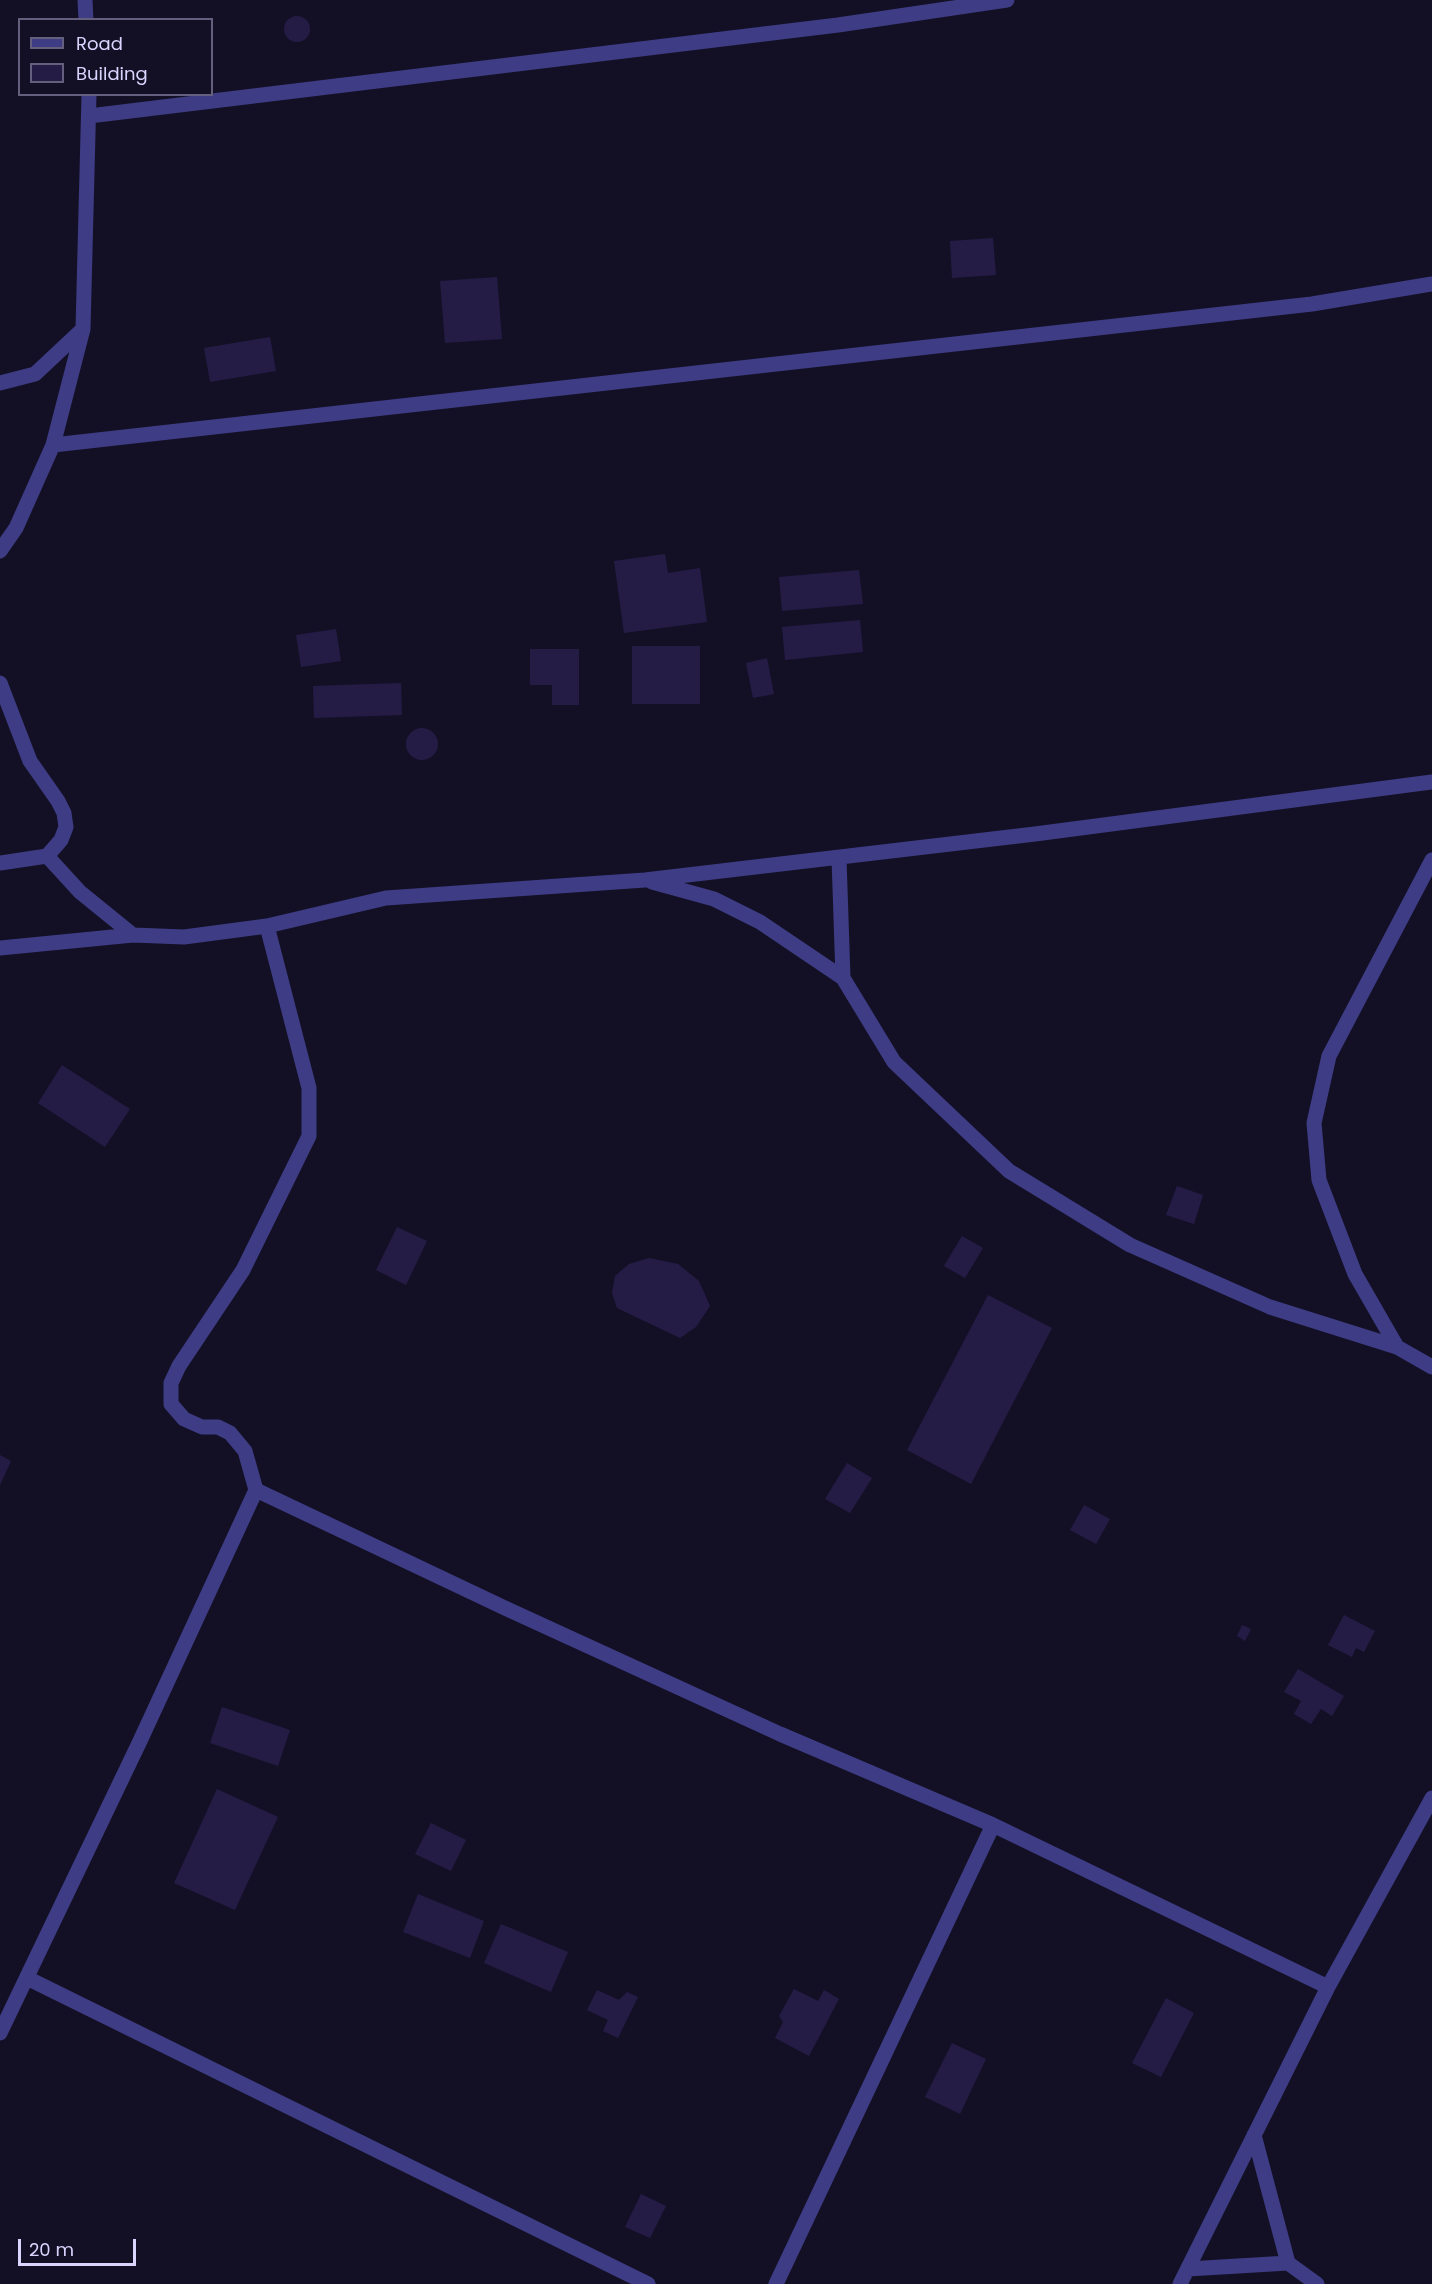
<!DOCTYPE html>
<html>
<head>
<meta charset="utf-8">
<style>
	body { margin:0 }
	#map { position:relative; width:1432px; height:2284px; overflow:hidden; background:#131026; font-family:Poppins,sans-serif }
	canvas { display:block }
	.legend { position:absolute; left:18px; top:18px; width:195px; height:78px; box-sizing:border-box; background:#131026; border:2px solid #635f7c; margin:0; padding:8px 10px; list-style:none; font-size:18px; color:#dad5fe }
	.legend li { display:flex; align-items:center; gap:12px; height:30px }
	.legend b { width:30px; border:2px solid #635f7c }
	.scale { position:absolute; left:18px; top:2239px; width:118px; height:27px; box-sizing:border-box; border:3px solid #dad5fe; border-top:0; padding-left:8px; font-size:18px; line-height:21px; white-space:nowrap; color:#dad5fe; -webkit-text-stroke:4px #131026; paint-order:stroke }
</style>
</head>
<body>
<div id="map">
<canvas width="1432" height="2284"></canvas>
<ul class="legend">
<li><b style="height:8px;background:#3e3c84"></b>Road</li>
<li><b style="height:16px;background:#251c46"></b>Building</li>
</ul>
<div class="scale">20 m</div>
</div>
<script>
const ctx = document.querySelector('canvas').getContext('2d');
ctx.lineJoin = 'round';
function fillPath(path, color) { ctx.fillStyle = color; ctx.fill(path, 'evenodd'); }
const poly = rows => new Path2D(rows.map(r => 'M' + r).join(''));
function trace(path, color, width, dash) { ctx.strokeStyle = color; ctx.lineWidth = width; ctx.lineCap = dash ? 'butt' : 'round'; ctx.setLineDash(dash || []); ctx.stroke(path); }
fillPath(poly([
	'284 29a13 13 0 1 1 26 0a13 13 0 1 1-26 0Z',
	[993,238,996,275,952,278,950,241],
	[497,277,502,339,445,343,440,281],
	[270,337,276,371,210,382,204,348],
	[665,554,668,573,700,568,707,622,624,633,614,561],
	[859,570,863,604,782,611,779,577],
	[860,620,863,652,785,660,782,627],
	[336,629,341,661,301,667,296,635],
	[632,646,700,646,700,704,632,704],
	[530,649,579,649,579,705,552,705,552,685,530,685],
	[767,658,774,694,753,698,746,663],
	[401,683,402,715,314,718,313,686],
	'406 744a16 16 0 1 1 32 0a16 16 0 1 1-32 0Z',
	[62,1065,130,1109,105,1147,38,1103],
	[1177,1186,1203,1195,1194,1224,1166,1215],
	[397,1227,427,1241,406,1285,376,1270],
	[962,1236,983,1248,965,1278,944,1266],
	[649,1258,678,1264,699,1281,710,1306,696,1327,680,1338,617,1308,612,1293,615,1276,629,1264],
	[988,1295,1052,1328,971,1484,907,1450],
	[0,1455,11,1461,0,1485],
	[847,1463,872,1478,850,1513,825,1499],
	[1084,1505,1110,1519,1096,1544,1070,1530],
	[1344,1615,1375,1631,1364,1652,1356,1648,1352,1657,1328,1645],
	[1242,1625,1251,1629,1245,1641,1237,1636],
	[1298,1669,1344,1696,1332,1716,1321,1709,1311,1724,1294,1714,1301,1701,1284,1692],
	[222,1707,290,1730,278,1766,210,1743],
	[217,1789,278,1817,235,1910,174,1883],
	[431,1823,466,1840,451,1871,415,1854],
	[418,1894,484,1921,470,1958,403,1932],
	[501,1924,568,1952,551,1992,484,1963],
	[794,1989,818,2001,824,1990,839,1999,809,2056,775,2038,783,2022,779,2016],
	[597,1990,619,2000,627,1992,638,1997,618,2038,603,2031,608,2020,587,2010],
	[1166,1998,1194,2013,1161,2077,1132,2063],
	[952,2043,986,2059,960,2114,925,2097],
	[641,2194,666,2206,650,2238,625,2227]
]), '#251c46');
trace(poly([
	[85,0,86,20],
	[89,116,838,25,1007,0],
	[0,383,35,374,83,329],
	[53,445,1312,304,1432,284],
	[0,551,16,528,53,445,83,329,89,94],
	[0,683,30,761,58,801,64,813,66,827,61,840,47,856],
	[839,858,843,978,894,1062,1009,1171,1130,1245,1270,1307,1397,1347,1432,1367],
	[0,863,47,856,80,892,133,935],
	[652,882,714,899,760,922,843,978],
	[0,948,133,935,184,937,267,926,386,898,645,880,1035,834,1432,782],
	[1397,1347,1355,1274,1319,1180,1314,1123,1329,1056,1432,860],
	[256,1490,507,1609,780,1734,993,1825,1328,1987],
	[27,1978,648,2284],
	[0,2033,140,1741,256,1490,245,1451,230,1433,218,1427,202,1427,184,1419,171,1404,171,1383,179,1366,243,1270,309,1136,309,1088,267,926],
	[1254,2135,1288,2263],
	[1188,2269,1288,2263,1317,2284],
	[776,2284,993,1825],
	[1180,2284,1328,1987,1432,1798]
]), '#3e3c84', 15);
</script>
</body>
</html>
